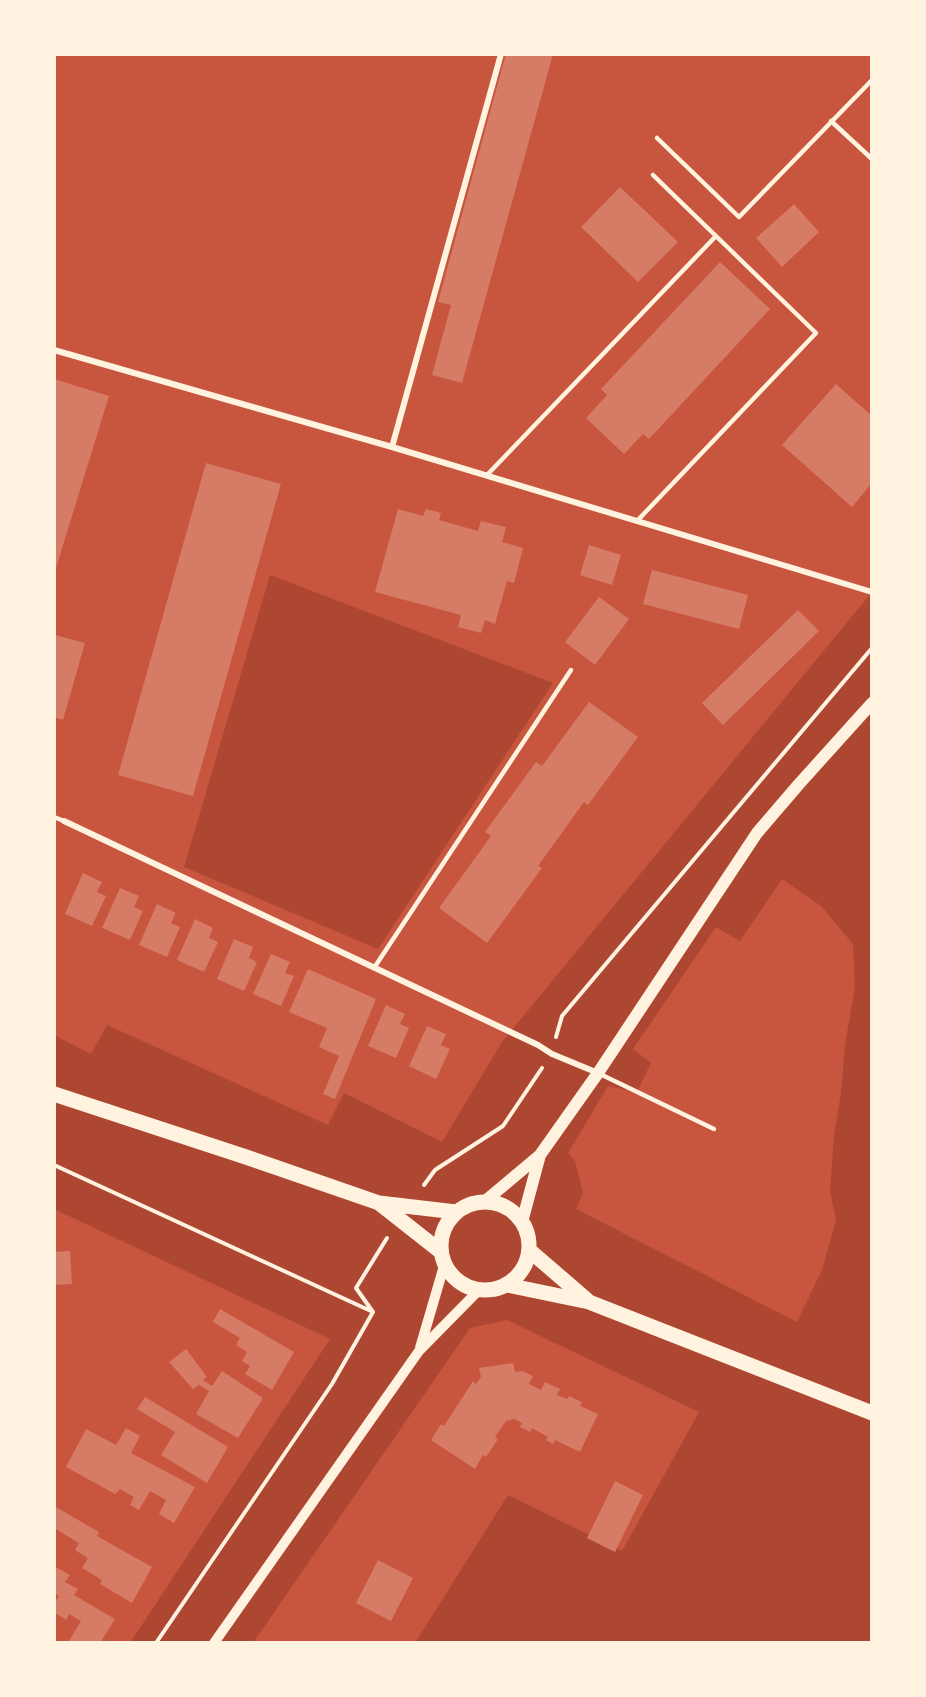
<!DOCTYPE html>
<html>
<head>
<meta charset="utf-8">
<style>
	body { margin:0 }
	#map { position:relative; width:926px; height:1697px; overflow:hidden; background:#c8553d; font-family:"Fira Sans Condensed",sans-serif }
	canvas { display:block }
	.frame { position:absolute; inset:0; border:56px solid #fff3e0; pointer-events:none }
</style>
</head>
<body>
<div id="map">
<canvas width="926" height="1697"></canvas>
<div class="frame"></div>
</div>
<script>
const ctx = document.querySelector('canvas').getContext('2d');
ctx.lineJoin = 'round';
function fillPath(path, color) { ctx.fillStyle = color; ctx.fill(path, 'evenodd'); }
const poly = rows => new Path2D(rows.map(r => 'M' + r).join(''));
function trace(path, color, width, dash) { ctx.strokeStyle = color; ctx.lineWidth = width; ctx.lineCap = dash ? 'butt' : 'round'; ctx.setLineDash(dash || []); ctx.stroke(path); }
fillPath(poly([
	[270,575,553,683,378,949,184,867],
	[872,592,872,1643,415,1643,508,1495,622,1551,699,1412,507,1320,470,1328,253,1643,130,1643,330,1339,54,1209,54,1035,91,1054,107,1025,328,1125,344,1093,442,1142,502,1042],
	[782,879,821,906,853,944,855,987,845,1045,841,1093,834,1136,830,1191,836,1220,822,1270,797,1322,576,1209,583,1193,575,1161,568,1153,608,1086,637,1092,651,1063,633,1049,716,927,740,941]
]), '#ae4732');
fillPath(poly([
	[506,54,553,54,462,383,432,375,451,305,438,302],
	[620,187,678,242,638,282,581,227],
	[794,204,819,232,782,267,756,238],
	[720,262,770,309,649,439,643,434,624,454,586,418,607,395,601,389],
	[54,379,109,396,55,571,54,571],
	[836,384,872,416,872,483,852,507,782,445],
	[206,463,281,484,193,796,118,775],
	[398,509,423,516,426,509,441,513,439,520,478,531,481,521,506,527,502,542,523,548,514,583,507,581,495,624,485,620,481,633,458,627,461,615,375,592],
	[589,545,621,555,612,585,580,575],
	[652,570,748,595,739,629,643,604],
	[599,597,629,619,595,665,565,642],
	[798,610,819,631,723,725,702,703],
	[55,635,85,643,63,720,54,717,54,640],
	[589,702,638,737,588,805,584,802,538,866,542,868,487,943,439,908,491,836,485,832,536,762,542,766],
	[83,873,102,882,97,892,106,896,92,926,65,914],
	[120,888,139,896,134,907,143,911,130,940,102,928],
	[157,904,176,913,171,923,180,927,167,957,139,945],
	[195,919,213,928,209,938,218,942,204,972,177,960],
	[234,939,253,947,249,958,257,962,244,991,217,979],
	[271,954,290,962,285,973,294,976,281,1006,253,994],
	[308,969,376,999,335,1099,323,1094,339,1056,319,1047,327,1028,289,1012],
	[386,1005,405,1014,400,1024,409,1028,396,1058,368,1046],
	[427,1026,446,1034,441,1045,450,1049,436,1079,409,1066],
	[70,1251,72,1284,54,1285,54,1252],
	[220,1309,294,1352,272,1390,245,1374,250,1366,242,1361,247,1352,236,1345,240,1338,213,1322],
	[186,1349,207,1377,203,1380,212,1386,222,1371,263,1398,238,1438,196,1414,209,1391,199,1385,193,1389,169,1362],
	[513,1363,515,1372,522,1371,533,1376,529,1384,541,1390,545,1382,560,1389,557,1395,567,1399,569,1396,582,1402,580,1406,598,1414,580,1452,555,1440,553,1444,546,1440,548,1437,532,1428,530,1432,520,1427,522,1423,514,1419,506,1421,495,1437,498,1439,486,1457,483,1455,475,1469,431,1440,441,1424,444,1426,473,1381,476,1384,481,1377,479,1368],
	[145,1397,228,1447,207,1483,161,1455,175,1432,137,1409],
	[126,1428,140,1436,131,1453,195,1487,174,1523,159,1514,166,1500,150,1491,139,1510,130,1505,134,1497,120,1489,115,1494,66,1467,86,1429,116,1445],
	[615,1481,643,1495,615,1552,587,1538],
	[54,1506,99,1532,97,1536,152,1567,132,1603,100,1584,102,1580,82,1568,88,1558,75,1550,79,1543,54,1528],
	[378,1560,413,1578,391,1621,356,1603],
	[54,1566,70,1575,65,1582,78,1589,74,1595,115,1619,100,1643,72,1643,69,1641,81,1621,69,1614,66,1620,54,1612,54,1604,59,1596,54,1593]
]), '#d67c66');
trace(poly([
	[556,1037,562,1016,872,648],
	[54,1165,373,1312],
	[424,1185,435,1170,503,1126,542,1068],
	[373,1312,356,1288,387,1238],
	[156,1643,332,1384,373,1312]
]), '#fff3e0', 4);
trace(poly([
	[831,121,872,159],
	[657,138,739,217,872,80],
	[487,475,716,236],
	[637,521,816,333,653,175],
	[54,817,64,821],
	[374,968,571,670],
	[600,1074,714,1129]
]), '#fff3e0', 4.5);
trace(poly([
	[54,350,392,447,872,592],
	[392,447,501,54],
	[64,821,538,1045,552,1054,598,1073]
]), '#fff3e0', 6);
trace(poly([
	[420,1348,444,1266],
	[214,1643,419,1351,478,1291]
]), '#fff3e0', 10);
trace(poly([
	[484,1202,540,1155,598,1073,757,833,799,784,872,703],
	[522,1222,540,1155]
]), '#fff3e0', 12);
trace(poly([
	[54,1094,246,1157,379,1203,456,1212],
	'441 1246a44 44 0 1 1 88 0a44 44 0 1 1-88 0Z',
	[379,1203,440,1251],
	[529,1250,587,1300],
	[507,1285,589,1302,872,1413]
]), '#fff3e0', 15);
</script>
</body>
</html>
